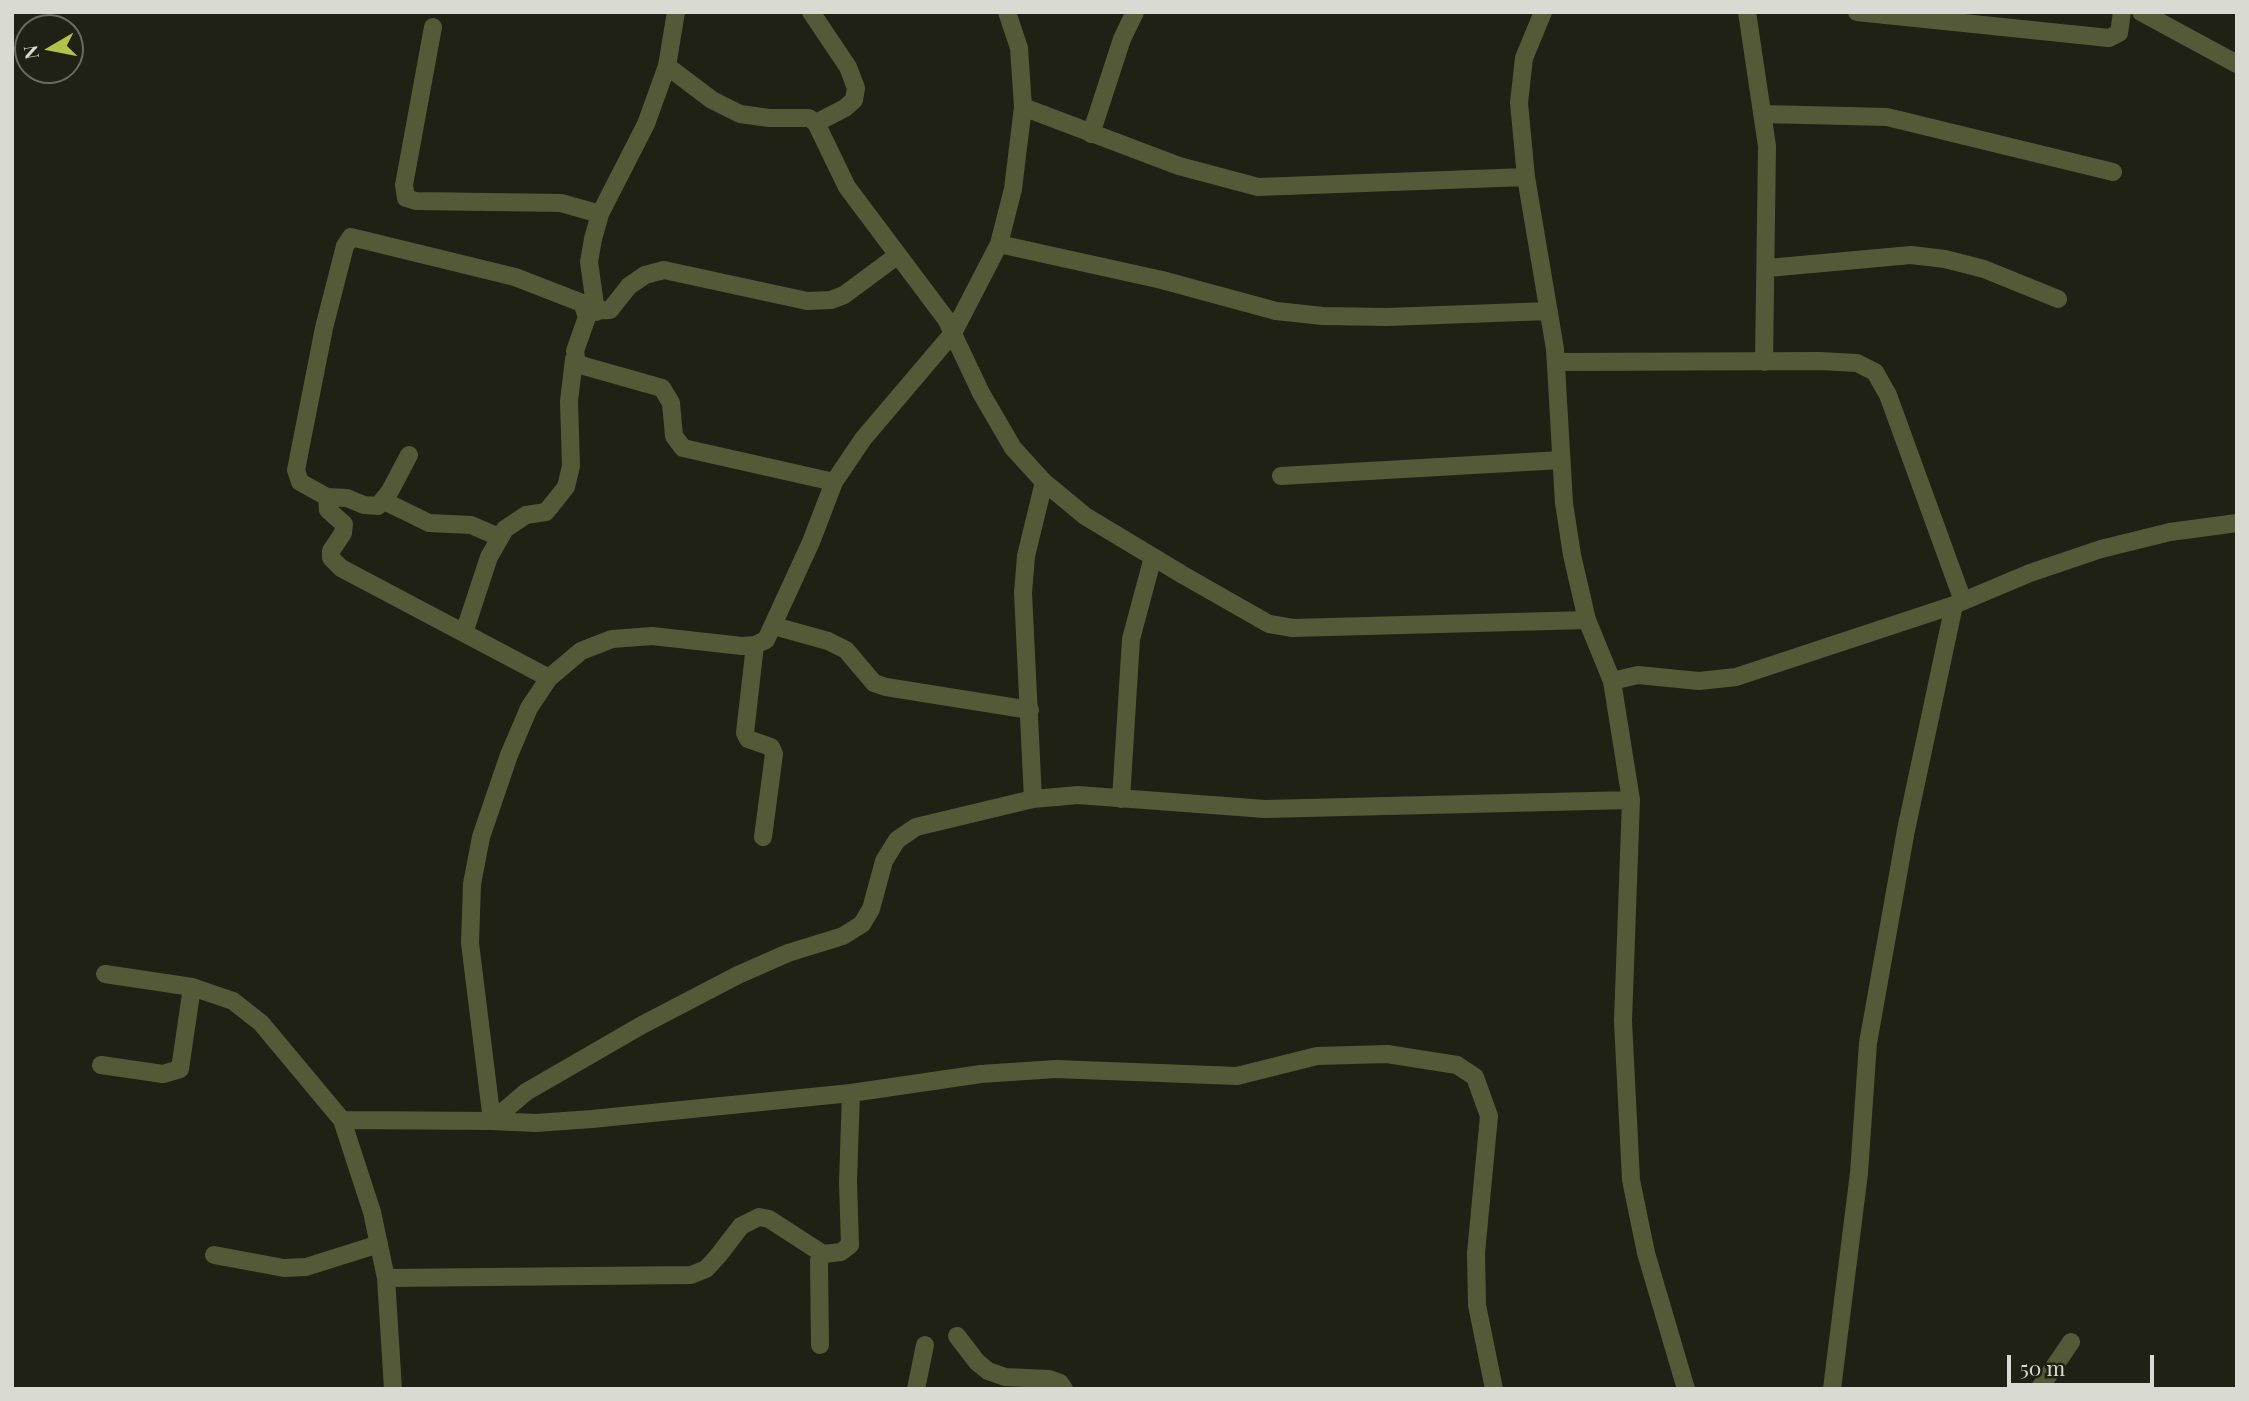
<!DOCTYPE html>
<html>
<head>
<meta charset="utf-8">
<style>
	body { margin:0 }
	#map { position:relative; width:2249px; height:1401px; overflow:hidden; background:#1f2114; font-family:"Playfair Display",serif }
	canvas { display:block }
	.frame { position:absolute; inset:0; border:14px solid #d9dbd2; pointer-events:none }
	.north { position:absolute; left:14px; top:14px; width:70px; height:70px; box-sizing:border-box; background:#1f2114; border:2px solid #696b60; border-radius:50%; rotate:260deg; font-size:19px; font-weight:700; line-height:28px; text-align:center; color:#d9dbd2 }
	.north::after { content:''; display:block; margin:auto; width:24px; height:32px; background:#b3c24b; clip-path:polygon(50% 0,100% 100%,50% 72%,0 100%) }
	.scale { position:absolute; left:2007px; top:1355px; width:147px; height:32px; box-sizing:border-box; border:4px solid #d9dbd2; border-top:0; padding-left:9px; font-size:21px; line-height:24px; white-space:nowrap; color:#d9dbd2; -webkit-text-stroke:5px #1f2114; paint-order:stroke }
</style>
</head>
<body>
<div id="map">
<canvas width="2249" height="1401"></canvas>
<div class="frame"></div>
<div class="north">N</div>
<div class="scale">50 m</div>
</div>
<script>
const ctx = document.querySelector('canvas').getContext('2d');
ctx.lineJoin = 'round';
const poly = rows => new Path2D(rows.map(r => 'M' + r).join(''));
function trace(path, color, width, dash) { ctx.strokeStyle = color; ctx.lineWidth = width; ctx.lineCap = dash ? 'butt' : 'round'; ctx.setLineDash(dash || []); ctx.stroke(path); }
trace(poly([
	[811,12,848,67,856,88,854,100,845,108,816,123],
	[1543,12,1524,58,1519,103,1526,177,1555,349,1564,503,1572,555,1587,620,1612,681,1631,800,1623,1021,1631,1180,1646,1253,1686,1389],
	[1747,12,1767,146,1764,362],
	[1857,12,2109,38,2119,33,2122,12],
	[2141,12,2237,64],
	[433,27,404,185,406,198,416,201,561,203,600,214],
	[667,66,712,100,740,114,769,118,809,118,816,123,847,187,946,319,981,393,1013,448,1044,482,1085,516,1183,575,1269,624,1293,628,1587,620],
	[1023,107,1179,166,1258,187,1526,177],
	[1763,114,1887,117,2113,172],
	[1091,134,1122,39,1135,12],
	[999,244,1162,280,1276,311,1323,316,1387,317,1549,311],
	[1768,268,1911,255,1945,259,1984,269,2058,299],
	[587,311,610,310,629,286,645,275,664,270,807,301,831,300,844,295,898,255],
	[596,312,589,262,593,239,600,214,646,124,667,66,676,12],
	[1556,362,1820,361,1857,363,1875,372,1888,395,1963,601],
	[1281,476,1561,460],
	[327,497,347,498,364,505,378,506,390,491,409,455],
	[384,501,429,523,471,525,499,537],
	[774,626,828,641,846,650,874,683,886,687,1030,710],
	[464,633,489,557,505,529,526,515,546,512,566,487,571,466,569,401,574,359],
	[755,645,745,733,748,739,771,747,774,754,763,837],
	[549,678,341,568,331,558,331,551,343,533,344,524,328,510,327,497,300,482,296,470,324,328,345,246,351,237,515,277,582,303,587,317,575,351,577,364,662,388,671,403,674,436,683,448,834,482],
	[1612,681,1638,675,1699,681,1736,677,1954,605,2030,573,2101,549,2170,532,2237,523],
	[1033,799,1023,593,1026,556,1044,482],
	[1121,799,1131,639,1153,557],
	[105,974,192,987,233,1001,261,1023,342,1120],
	[101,1065,163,1074,180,1069,192,987],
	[214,1255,284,1268,306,1267,379,1244],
	[386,1278,691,1275,706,1269,718,1256,741,1226,759,1217,769,1219,823,1254],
	[957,1336,977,1362,988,1371,1005,1377,1049,1379,1060,1383,1064,1389],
	[820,1345,819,1261,823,1254,841,1252,850,1245,848,1182,851,1093],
	[393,1389,386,1278,372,1212,342,1120,492,1121,470,943,472,884,481,837,509,755,529,708,549,678,581,651,612,639,652,636,742,646,755,645,766,640,811,542,834,482,863,439,953,333,999,244,1013,189,1023,107,1019,48,1007,12],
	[916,1389,925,1345],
	[1494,1389,1477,1305,1476,1253,1489,1116,1475,1077,1457,1065,1387,1054,1317,1056,1237,1076,1056,1069,981,1074,851,1093,592,1119,536,1123,492,1121,526,1092,642,1025,738,975,788,953,843,936,862,924,871,909,884,861,897,840,916,827,1033,799,1078,795,1265,809,1631,800],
	[1832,1389,1859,1173,1868,1043,1906,830,1954,605],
	[2039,1389,2071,1342]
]), '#545a38', 18);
</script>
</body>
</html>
